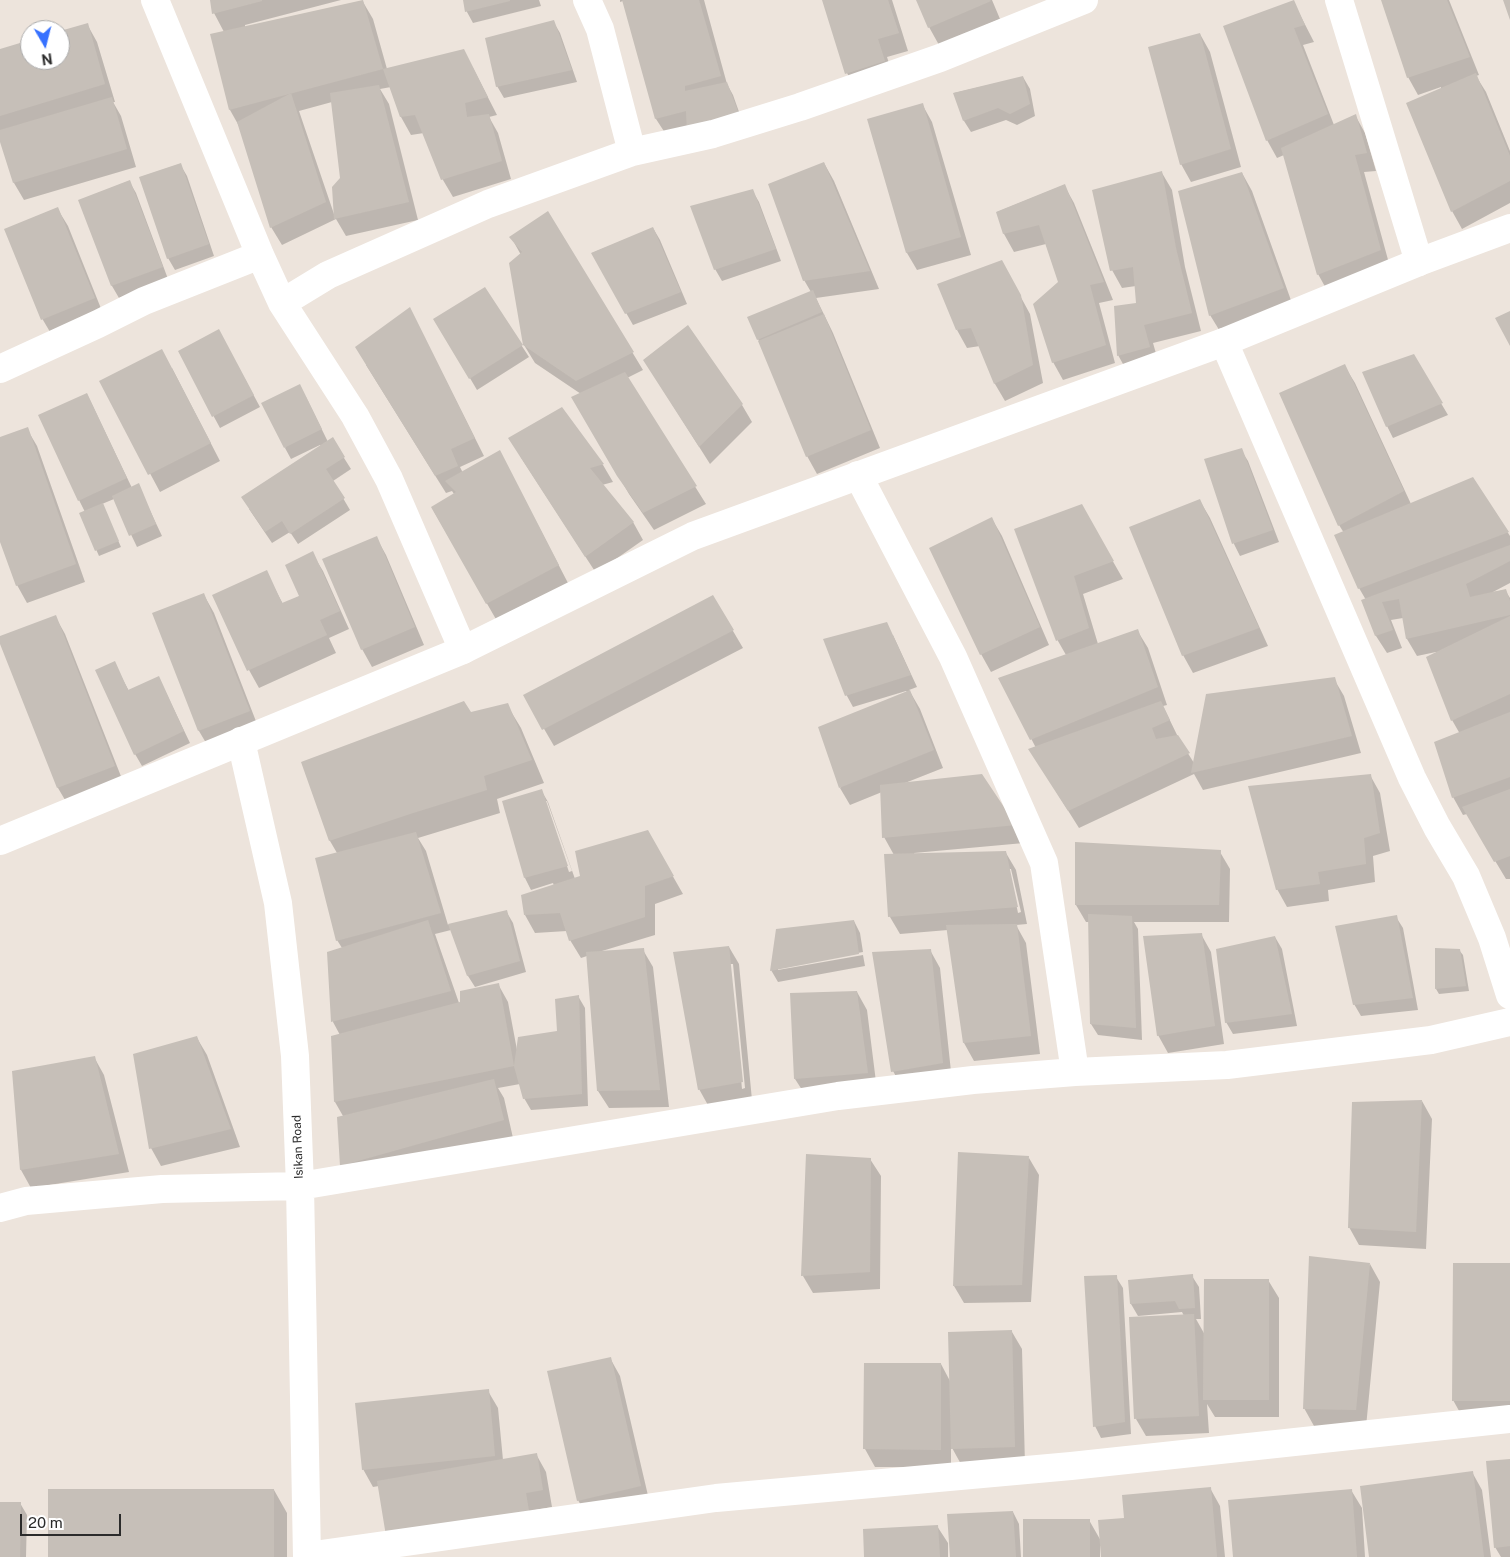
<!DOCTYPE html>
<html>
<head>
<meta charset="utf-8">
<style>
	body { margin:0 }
	#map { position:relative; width:1510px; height:1557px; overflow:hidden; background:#ede4dc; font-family:"Public Sans",sans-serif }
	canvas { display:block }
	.north { position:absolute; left:20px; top:20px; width:50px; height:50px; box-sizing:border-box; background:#fff; border:1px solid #aaa; border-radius:50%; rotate:172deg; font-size:14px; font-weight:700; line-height:20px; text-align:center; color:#2b2b2b }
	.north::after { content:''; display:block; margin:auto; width:18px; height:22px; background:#3771ff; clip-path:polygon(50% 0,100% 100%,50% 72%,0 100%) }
	.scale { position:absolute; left:20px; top:1514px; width:101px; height:22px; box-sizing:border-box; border:2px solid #2b2b2b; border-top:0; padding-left:6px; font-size:15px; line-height:18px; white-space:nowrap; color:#2b2b2b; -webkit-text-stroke:4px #fff; paint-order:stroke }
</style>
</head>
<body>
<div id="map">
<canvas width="1510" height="1557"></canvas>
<div class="north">N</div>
<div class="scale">20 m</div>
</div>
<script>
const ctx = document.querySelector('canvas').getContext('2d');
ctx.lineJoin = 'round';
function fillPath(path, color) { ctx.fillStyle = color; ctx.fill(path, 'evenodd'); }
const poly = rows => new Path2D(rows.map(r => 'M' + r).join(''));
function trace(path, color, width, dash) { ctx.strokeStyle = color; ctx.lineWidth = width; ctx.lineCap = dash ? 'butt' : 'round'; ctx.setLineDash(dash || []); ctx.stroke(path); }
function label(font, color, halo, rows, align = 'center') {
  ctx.font = font + ' "Public Sans",sans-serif'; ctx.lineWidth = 4; ctx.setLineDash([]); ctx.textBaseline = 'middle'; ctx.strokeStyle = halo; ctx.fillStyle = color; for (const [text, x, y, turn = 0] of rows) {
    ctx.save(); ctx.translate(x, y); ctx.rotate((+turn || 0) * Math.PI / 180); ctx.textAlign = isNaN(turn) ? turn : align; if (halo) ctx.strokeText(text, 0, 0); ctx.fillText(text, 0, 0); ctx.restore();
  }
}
fillPath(poly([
	[212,0,341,0,245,25,245,27,363,2,373,19,387,69,473,68,497,115,489,117,498,133,511,179,453,197,443,180,424,133,411,135,401,117,391,87,380,89,389,104,418,220,346,236,336,219,282,245,271,227,239,126,230,110,224,32,214,13],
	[332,102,341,178,335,217,299,111],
	[464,0,539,0,541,6,473,23,467,12],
	[620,0,704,0,727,84,733,95,744,126,667,136,656,119,623,1,620,2],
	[824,0,892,0,908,51,887,57,894,79,857,91,847,73],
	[917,0,992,0,1000,19,939,45,929,27],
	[1383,0,1449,0,1479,75,1476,76,1486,92,1510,151,1510,203,1462,229,1452,211,1441,89,1441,87,1418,95,1408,77],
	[1293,1,1314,42,1303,45,1334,125,1355,115,1365,133,1376,171,1364,172,1390,267,1328,292,1318,274,1284,155,1277,158,1267,140],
	[553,21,560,33,577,82,504,98,497,86],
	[87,24,97,42,115,102,113,102,121,116,136,167,24,200,14,183,0,138,0,50,30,41,30,60,60,60,60,32],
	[1200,34,1210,52,1241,167,1191,182,1181,164],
	[1023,77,1030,89,1035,116,1017,125,1006,120,971,132,964,121,954,93],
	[922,104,932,122,971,255,917,270,907,253,868,120],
	[824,163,834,181,879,289,816,298,833,333,880,448,817,474,807,456,758,339,811,292,804,280],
	[180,164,187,176,214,256,175,270,168,258],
	[1162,173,1172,190,1185,267,1201,331,1153,343,1159,364,1128,373,1118,355,1137,304,1136,286,1122,288,1112,270],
	[1242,173,1252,191,1293,306,1221,333,1210,315],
	[129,181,136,193,168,279,119,298,112,286,80,200],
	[1064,185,1074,203,1113,300,1099,303,1115,363,1063,380,1053,362,1059,282,1046,244,1014,252,1004,234,997,212],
	[752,190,759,202,781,261,722,281,715,269],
	[57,208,68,226,104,316,53,337,43,320,6,229],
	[548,213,643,370,627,378,706,504,654,530,629,494,573,398,581,394,535,363,524,345,521,255,511,237],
	[653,228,660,240,687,304,633,325,592,253],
	[1011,279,1030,314,1043,383,1005,401,995,384,980,346,967,348,957,330],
	[485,289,529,357,477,390,435,319],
	[410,309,484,456,460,467,463,473,500,452,568,583,497,621,432,508,454,494,452,491,446,493,366,365],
	[225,342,260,407,220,428,179,352],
	[1413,356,1448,415,1393,438,1387,426],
	[644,360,742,405,752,422,710,464],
	[1344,365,1355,383,1411,504,1473,478,1510,536,1510,583,1493,592,1505,590,1510,598,1510,879,1506,879,1467,814,1463,815,1453,797,1460,734,1452,720,1436,652,1417,656,1407,639,1403,618,1391,620,1402,648,1387,653,1376,636,1362,601,1366,600,1359,588,1344,533,1339,525],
	[172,368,220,461,160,492,101,382],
	[87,394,132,488,138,485,162,536,137,547,114,499,102,504,121,547,99,556,80,513,85,512,79,500],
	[306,397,328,442,332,439,351,469,333,481,350,510,298,544,290,532,272,543,249,509,321,446,320,445,291,459,285,448],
	[561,408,603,465,613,482,602,485,633,522,643,540,596,573,520,456],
	[27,429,37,446,85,582,27,603,17,585,0,538,0,438],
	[1241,450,1248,461,1279,542,1240,556,1234,544,1206,460],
	[1200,501,1210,518,1268,646,1193,673,1183,655],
	[992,519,1002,536,1049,645,991,672,981,654],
	[1091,523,1123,579,1083,594,1098,644,1137,630,1148,648,1167,705,1163,706,1179,739,1194,763,1334,679,1344,696,1361,753,1203,790,1194,774,1079,828,1030,750,1036,748,1000,678,1066,655,1058,641,1016,530],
	[376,537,386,555,424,645,372,667,362,649],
	[312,553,323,571,349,629,329,638,336,653,259,688,249,670,214,595,266,572,283,604,300,596],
	[204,595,214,613,259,729,209,748,199,731,154,614],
	[713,597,743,648,554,746,525,696],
	[55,616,65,634,124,784,68,805,58,788,0,640,0,638],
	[893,635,917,687,909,690,920,709,943,768,905,783,982,775,1024,843,914,853,915,855,1006,853,1016,870,1027,924,1016,925,1026,943,1040,1054,974,1061,964,1043,948,930,900,934,890,917,894,855,884,837,882,792,850,805,840,788,907,692,906,691,853,707,847,696,824,640],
	[1009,869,1011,869,1021,912,1018,913],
	[114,663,129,691,159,678,190,743,142,766,135,754],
	[507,705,521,728,544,783,497,799,500,813,418,838,426,851,448,925,506,911,513,923,526,972,475,987,468,976,451,930,435,934,459,1003,498,984,508,1002,517,1050,558,1032,578,996,585,1008,588,1106,531,1110,524,1098,520,1084,498,1088,504,1098,513,1138,341,1166,343,1116,335,1102,332,1037,340,1035,333,1022,342,948,337,940,337,853,330,841,302,763,471,714],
	[1370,775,1380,793,1390,851,1373,856,1375,882,1328,890,1329,901,1287,907,1277,889],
	[541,790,548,802,575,879,582,877,647,831,683,894,655,904,655,935,602,951,643,950,653,967,669,1107,609,1108,598,1091,587,956,581,958,570,940,567,931,535,933,525,915,554,886,553,883,531,890,525,878,504,802],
	[545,801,547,801,572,871,569,872],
	[1220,852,1230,869,1229,922,1134,922,1138,929,1142,1040,1098,1035,1091,1024,1089,922,1086,922,1076,905],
	[1396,917,1403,928,1418,1010,1361,1016,1354,1004],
	[854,921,860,933,863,952,778,968,778,970,863,955,865,966,778,982,771,970],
	[1201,934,1211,952,1224,1044,1168,1053,1158,1035],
	[1275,937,1282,949,1297,1026,1233,1034,1226,1022],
	[729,947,739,964,752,1100,709,1107,699,1089],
	[730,964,733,964,745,1088,742,1089],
	[930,950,940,968,952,1081,903,1089,893,1071],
	[1459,950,1463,955,1469,991,1439,994,1436,989],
	[857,992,867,1010,877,1090,806,1096,795,1079],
	[197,1038,207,1055,240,1147,161,1166,151,1148],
	[94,1057,104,1075,129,1172,31,1188,21,1170,14,1072],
	[1422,1101,1432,1119,1426,1249,1359,1245,1349,1227],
	[1029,1158,1039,1175,1031,1302,964,1303,954,1286],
	[870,1159,881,1176,880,1289,813,1293,803,1276],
	[1370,1264,1380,1282,1366,1427,1314,1426,1304,1408],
	[1510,1265,1510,1418,1463,1418,1453,1400],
	[1192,1276,1199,1287,1201,1319,1196,1319,1205,1335,1268,1280,1279,1298,1279,1417,1215,1417,1207,1404,1209,1433,1146,1436,1136,1419,1184,1316,1182,1312,1138,1316,1131,1304,1129,1281],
	[1116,1277,1123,1288,1131,1434,1101,1438,1095,1426],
	[1012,1332,1022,1349,1025,1465,962,1466,951,1446,951,1467,875,1467,865,1449,941,1364,950,1381],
	[610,1358,620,1376,650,1504,588,1518,578,1500],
	[488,1391,498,1408,503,1460,536,1454,546,1472,552,1507,535,1510,538,1529,379,1486,373,1487,363,1469],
	[1510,1460,1510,1557,1501,1557,1495,1547],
	[1472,1472,1482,1490,1491,1557,1370,1557],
	[1210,1488,1220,1506,1225,1557,1103,1557,1102,1546,1100,1546,1100,1557,1025,1557,1089,1520,1101,1541,1125,1519],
	[274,1490,287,1513,287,1557,49,1557],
	[1351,1490,1362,1508,1365,1557,1234,1557],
	[0,1503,20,1503,27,1515,26,1557,0,1557],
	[1013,1512,1019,1524,1021,1557,951,1557],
	[937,1526,948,1543,948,1557,865,1557]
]), '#0003');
fillPath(poly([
	[210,0,262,0,262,1,212,14],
	[363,0,383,69,464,49,488,97,465,103,467,117,489,114,502,161,441,180,415,115,400,117,383,69,229,110,210,34],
	[463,0,510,0,510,1,465,12],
	[622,0,699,0,721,76,685,86,685,91,727,82,739,114,687,132,686,111,655,119],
	[822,0,888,0,899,33,878,39,885,61,845,74],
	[916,0,990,0,991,1,928,28],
	[1294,0,1305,25,1294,28,1328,114,1266,141,1223,26],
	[1381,0,1447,0,1470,57,1407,78],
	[1503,0,1510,0,1510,20],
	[554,20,572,70,496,87,485,38],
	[88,23,105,84,0,116,0,49,30,40,30,60,60,60,60,31],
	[1200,33,1231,149,1180,165,1148,47],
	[1476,73,1510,156,1510,181,1451,212,1406,103],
	[1023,76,1030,104,1010,114,998,108,963,121,953,93],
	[379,85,409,202,334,219,332,187,340,178,330,93],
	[291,93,326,202,270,228,237,122],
	[112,97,127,149,13,183,0,142,0,130],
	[923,103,961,237,906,253,867,119],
	[1356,114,1367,153,1355,155,1381,250,1317,275,1281,148],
	[824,162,870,271,803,281,768,184],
	[181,163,209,244,167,259,139,177],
	[1162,171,1176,248,1192,313,1144,325,1150,347,1117,356,1114,306,1136,303,1133,267,1110,271,1092,190],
	[1242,172,1284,288,1209,316,1178,191],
	[130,180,163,267,111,286,78,200],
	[1065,184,1104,282,1090,285,1106,345,1052,363,1033,304,1058,282,1039,225,1003,234,996,212],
	[753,189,776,249,714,270,690,206],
	[58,207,95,298,41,320,4,229],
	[548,211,634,352,576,381,523,345,509,263,522,252,509,237],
	[653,227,681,292,625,314,591,253],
	[1002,260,1021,295,1033,365,994,384,971,328,956,330,937,284],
	[485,287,523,345,469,379,433,319],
	[813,290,822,312,757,340,747,317],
	[410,307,475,438,451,449,458,466,435,476,355,347],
	[1510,311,1510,346,1495,318],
	[824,314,871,430,806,457,758,341],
	[688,325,743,404,699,447,643,360],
	[219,329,254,395,212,417,178,351],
	[162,349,211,443,148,475,99,381],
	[1414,354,1443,403,1386,427,1362,372],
	[1345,364,1404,491,1338,526,1279,393],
	[625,372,697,486,643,513,617,476,571,397],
	[300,384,322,429,284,448,261,403],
	[87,393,127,478,78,501,38,415],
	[562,407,604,464,590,468,634,522,585,557,508,438],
	[28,427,76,564,16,586,0,542,0,437],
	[333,437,345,457,326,469,345,498,290,534,282,521,265,532,241,497],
	[1242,448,1273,530,1232,544,1204,459],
	[500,450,559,565,486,604,431,507,456,492,445,481],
	[1473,477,1509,532,1358,589,1334,535],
	[139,483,156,524,129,536,112,496],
	[1200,499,1259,628,1182,656,1129,527],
	[103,503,119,541,95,551,79,513],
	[1082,504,1114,561,1074,576,1089,628,1056,641,1014,529],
	[992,517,1040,627,980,655,929,548],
	[377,536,415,627,361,650,322,559],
	[1510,545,1510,561,1466,584,1470,597,1506,589,1510,601,1510,615,1406,639,1399,599,1382,602,1393,630,1375,636,1361,600],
	[313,551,340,611,320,620,327,635,247,671,212,595,267,570,282,603,299,596,285,565],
	[204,593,250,711,198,731,152,613],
	[713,595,734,630,542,730,523,695],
	[56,615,115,766,57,788,0,644,0,636],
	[1510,616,1510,694,1451,721,1426,657],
	[887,622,911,675,845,696,823,639],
	[1138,629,1158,687,1030,740,998,678],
	[115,661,128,690,159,676,184,731,134,755,95,670],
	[1335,677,1352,736,1191,773,1206,694],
	[910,690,934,750,839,788,818,727],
	[464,701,471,712,508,703,532,760,484,776,487,790,413,813,329,841,301,762],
	[1161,701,1170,720,1152,728,1156,739,1178,735,1190,753,1068,811,1028,749],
	[1510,712,1510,777,1452,798,1434,742],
	[982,774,1016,825,882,838,880,785],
	[1371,774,1380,833,1364,838,1366,864,1318,872,1320,884,1276,890,1248,786],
	[542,789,568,866,524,878,502,801],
	[1510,789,1510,856,1494,862,1462,807],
	[648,830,674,876,645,886,645,917,569,941,560,913,524,915,521,895,580,876,575,851],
	[416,832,441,913,336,941,315,858],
	[1075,842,1221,850,1219,905,1075,905],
	[1006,851,1018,907,888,917,884,854],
	[507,910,520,961,467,976,448,924],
	[1088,914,1132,916,1136,1028,1090,1024],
	[1397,915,1413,998,1353,1005,1335,926],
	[428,920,451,991,331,1022,327,952],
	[854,920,859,954,770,971,776,929],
	[1017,924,1031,1036,963,1043,946,925],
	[1202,933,1215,1026,1157,1036,1143,936],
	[1275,936,1292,1014,1225,1023,1216,949],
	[729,946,743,1082,698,1090,673,952],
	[644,948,660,1090,597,1091,586,952],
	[1435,948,1460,949,1466,986,1435,989],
	[931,949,943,1063,891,1072,872,952],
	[499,983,514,1066,334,1102,331,1036,460,1002,460,991],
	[857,991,868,1073,794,1079,790,993],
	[579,995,582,1094,523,1099,514,1066,518,1037,557,1031,555,999],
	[197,1036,231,1129,149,1149,133,1054],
	[95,1056,119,1154,20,1170,12,1071],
	[494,1079,504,1120,340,1166,337,1117],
	[1422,1100,1416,1232,1348,1228,1352,1102],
	[958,1152,1029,1156,1022,1285,953,1286],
	[806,1154,871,1158,870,1272,801,1276],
	[1309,1256,1370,1263,1356,1410,1303,1409],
	[1453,1263,1510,1263,1510,1401,1452,1401],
	[1193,1274,1195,1308,1179,1309,1175,1301,1130,1304,1128,1280],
	[1117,1275,1125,1422,1093,1427,1084,1276],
	[1204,1279,1269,1279,1269,1400,1203,1400],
	[1194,1314,1199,1416,1134,1419,1129,1317],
	[1012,1330,1015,1447,951,1449,948,1332],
	[611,1357,641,1486,577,1501,547,1371],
	[864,1363,941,1363,941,1450,863,1449],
	[489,1389,495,1456,362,1470,355,1403],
	[537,1453,543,1490,526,1493,529,1511,386,1536,377,1481],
	[1510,1459,1510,1546,1494,1548,1486,1461],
	[1473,1471,1484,1557,1369,1557,1360,1486],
	[1211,1487,1217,1557,1101,1557,1098,1520,1124,1518,1122,1495],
	[48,1489,274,1489,274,1557,48,1557],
	[1352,1489,1357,1557,1233,1557,1228,1500],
	[0,1502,21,1502,20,1557,0,1557],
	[1013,1511,1016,1557,950,1557,947,1514],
	[1023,1519,1090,1519,1090,1557,1023,1557],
	[938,1525,940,1557,864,1557,863,1529]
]), '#c6bfb8');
trace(poly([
	[155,0,260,255,282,303,355,416,389,479,463,650],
	[587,0,600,29,632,152],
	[1339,0,1419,262],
	[282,303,328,275,488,204,632,152,713,134,800,107,940,58,1084,0],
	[1224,342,1412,778,1437,827,1466,876,1492,938,1510,995],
	[0,369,98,324,144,301,260,255],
	[858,475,953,657,1044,863,1075,1072],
	[241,741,278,903,295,1056,300,1186,307,1557],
	[0,1208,26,1201,162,1189,300,1186,838,1096,973,1080,1075,1072,1227,1065,1431,1040,1510,1022],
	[307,1556,716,1498,1071,1466,1510,1419]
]), '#fff', 28);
trace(poly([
	[0,841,463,650,693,536,1224,342,1419,262,1510,228]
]), '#fff', 28);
label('12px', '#2b2b2b', '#fff', [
	["Isikan Road",298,1147,-92]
]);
</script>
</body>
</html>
